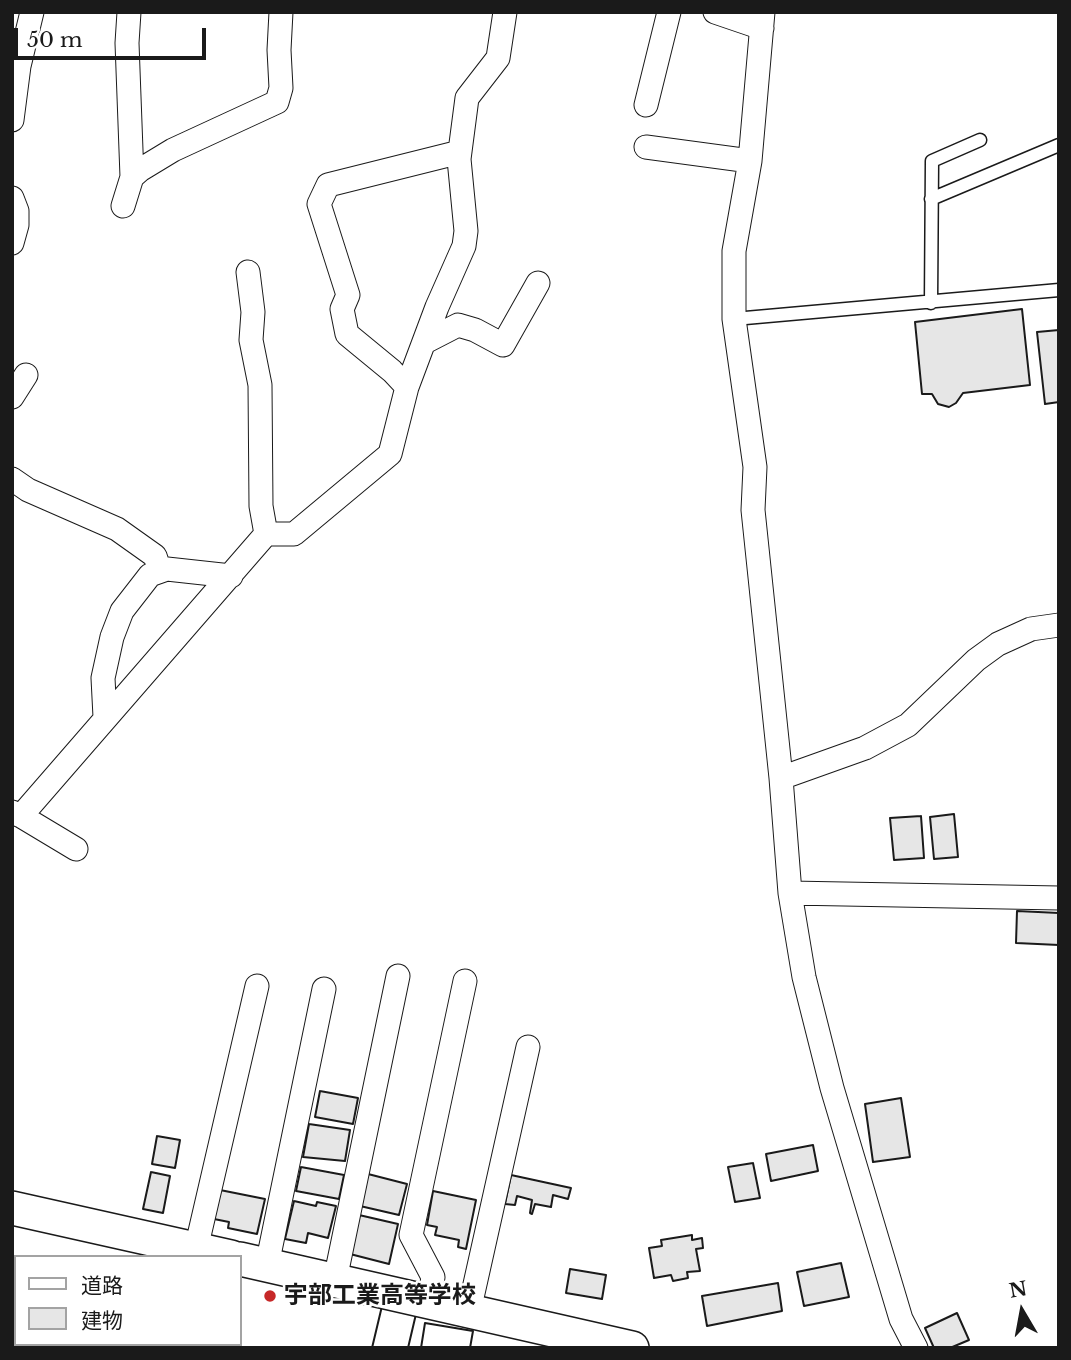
<!DOCTYPE html>
<html>
<head>
<meta charset="utf-8">
<style>
	body { margin:0 }
	#map { position:relative; width:1071px; height:1360px; overflow:hidden; background:#fff; font-family:"Libre Baskerville","Noto Sans JP",serif }
	canvas { display:block }
	.frame { position:absolute; inset:0; border:14px solid #1a1a1a; pointer-events:none }
	.legend { position:absolute; left:14px; top:1255px; width:228px; height:91px; box-sizing:border-box; background:#fff; border:2px solid #a3a3a3; margin:0; padding:9px 12px; list-style:none; font-size:21px; color:#1a1a1a }
	.legend li { display:flex; align-items:center; gap:14px; height:35px }
	.legend b { width:35px; border:2px solid #a3a3a3 }
	.north { position:absolute; left:987px; top:1276px; width:70px; height:70px; -webkit-text-stroke:5px #fff; paint-order:stroke; rotate:350deg; font-size:19px; font-weight:700; line-height:28px; text-align:center; color:#1a1a1a }
	.north::after { content:''; display:block; margin:auto; width:24px; height:32px; background:#1a1a1a; clip-path:polygon(50% 0,100% 100%,50% 72%,0 100%) }
	.scale { position:absolute; left:14px; top:28px; width:192px; height:32px; box-sizing:border-box; border:4px solid #1a1a1a; border-top:0; padding-left:9px; font-size:21px; line-height:24px; white-space:nowrap; color:#1a1a1a; -webkit-text-stroke:5px #fff; paint-order:stroke }
</style>
</head>
<body>
<div id="map">
<canvas width="1071" height="1360"></canvas>
<div class="frame"></div>
<ul class="legend">
<li><b style="height:9px;background:#fff"></b>道路</li>
<li><b style="height:19px;background:#e6e6e6"></b>建物</li>
</ul>
<div class="north">N</div>
<div class="scale">50 m</div>
</div>
<script>
const ctx = document.querySelector('canvas').getContext('2d');
ctx.lineJoin = 'round';
function fillPath(path, color) { ctx.fillStyle = color; ctx.fill(path, 'evenodd'); }
const poly = rows => new Path2D(rows.map(r => 'M' + r).join(''));
function trace(path, color, width, dash) { ctx.strokeStyle = color; ctx.lineWidth = width; ctx.lineCap = dash ? 'butt' : 'round'; ctx.setLineDash(dash || []); ctx.stroke(path); }
function label(font, color, halo, rows, align = 'center') {
  ctx.font = font + ' "Libre Baskerville","Noto Sans JP",serif'; ctx.lineWidth = 5; ctx.setLineDash([]); ctx.textBaseline = 'middle'; ctx.strokeStyle = halo; ctx.fillStyle = color; for (const [text, x, y, turn = 0] of rows) {
    ctx.save(); ctx.translate(x, y); ctx.rotate((+turn || 0) * Math.PI / 180); ctx.textAlign = isNaN(turn) ? turn : align; if (halo) ctx.strokeText(text, 0, 0); ctx.fillText(text, 0, 0); ctx.restore();
  }
}
const building = poly([
	[1022,309,1030,385,963,393,956,403,949,407,938,404,932,394,922,394,915,322,1022,309],
	[1059,330,1059,402,1045,404,1037,332,1059,330],
	[954,814,958,857,934,859,930,817,954,814],
	[921,816,924,858,894,860,890,818,921,816],
	[1017,911,1059,913,1059,945,1016,943,1017,911],
	[320,1091,358,1098,353,1124,315,1117,320,1091],
	[901,1098,910,1157,873,1162,865,1104,901,1098],
	[309,1124,350,1130,345,1161,303,1157,309,1124],
	[157,1136,180,1140,175,1168,152,1164,157,1136],
	[813,1145,818,1171,771,1181,766,1154,813,1145],
	[753,1163,760,1198,735,1202,728,1167,753,1163],
	[301,1167,344,1175,339,1199,296,1191,301,1167],
	[151,1172,170,1176,163,1213,143,1209,151,1172],
	[368,1174,407,1184,399,1215,360,1206,368,1174],
	[511,1175,571,1188,568,1199,553,1195,551,1207,535,1204,532,1214,530,1213,532,1200,517,1196,515,1205,505,1204,511,1175],
	[220,1190,265,1199,257,1234,228,1228,229,1222,214,1219,220,1190],
	[433,1191,476,1200,466,1249,458,1247,459,1240,435,1235,437,1227,427,1225,433,1191],
	[294,1201,316,1206,317,1202,336,1206,328,1238,308,1233,306,1243,285,1239,294,1201],
	[359,1215,398,1224,389,1264,350,1254,359,1215],
	[692,1235,692,1240,702,1238,703,1248,696,1249,700,1271,687,1272,688,1278,673,1281,671,1275,654,1278,649,1248,662,1246,661,1240,692,1235],
	[841,1263,849,1297,804,1306,797,1272,841,1263],
	[570,1269,606,1275,602,1299,566,1293,570,1269],
	[778,1283,782,1311,707,1326,702,1296,778,1283],
	[12,1286,16,1287,16,1340,12,1339,12,1286],
	[382,1306,416,1314,408,1348,372,1348,382,1306],
	[382,1306,416,1314,408,1348,372,1348,382,1306],
	[957,1313,969,1340,950,1348,934,1348,925,1328,957,1313],
	[425,1323,473,1331,470,1348,421,1348,425,1323],
	[425,1323,473,1331,470,1348,421,1348,425,1323],
	[99,1344,223,1344,234,1348,98,1348,99,1344]
]);
fillPath(building, '#e6e6e6');
trace(building, '#1a1a1a', 2);
const lane = poly([
	[931,199,1059,145],
	[931,303,932,161,980,140],
	[734,319,1059,290]
]);
const street = poly([
	[129,12,127,43,132,177],
	[715,12,762,28],
	[763,12,750,161,734,251,734,319,755,467,753,510,781,778,790,893,804,977,832,1088,901,1319,916,1348],
	[646,105,669,12],
	[12,120,19,66,32,12],
	[646,147,750,161],
	[12,198,17,211,17,225,12,243],
	[123,206,132,177,140,170,173,150,277,102,281,88,279,50,281,12],
	[248,272,253,312,251,340,260,385,261,506,266,534],
	[425,342,458,325,475,330,503,345,538,283],
	[407,387,392,371,347,334,342,309,348,295,319,204,328,185,460,152],
	[12,397,26,375],
	[12,479,28,490,117,529,155,556,160,571],
	[105,717,103,678,112,637,122,611,150,575,167,569,231,576],
	[781,778,865,748,908,725,976,660,998,644,1031,629,1059,625],
	[12,812,21,816,266,534,294,534,390,454,407,387,437,307,464,246,466,231,459,159,467,98,498,58,505,12],
	[21,816,76,849],
	[790,893,1059,898],
	[196,1249,257,986],
	[267,1265,324,989],
	[335,1280,398,976],
	[429,1302,433,1277,411,1235,465,981],
	[469,1311,528,1047]
]);
const secondary = poly([
	[12,1208,231,1257],
	[240,1259,632,1348]
]);
trace(lane, '#1a1a1a', 15);
trace(street, '#1a1a1a', 25);
trace(secondary, '#1a1a1a', 36);
trace(lane, '#fff', 12);
trace(street, '#fff', 23);
trace(secondary, '#fff', 33);
for (const [x, y, r, color] of [
	[270,1296,7,"#c62828"]
]) { const dot = new Path2D(); dot.arc(x, y, r, 0, 2 * Math.PI); ctx.fillStyle = color; ctx.fill(dot); trace(dot, '#fff', 2.5); }
label('bold 24px', '#1a1a1a', '#fff', [
	["宇部工業高等学校",284,1296]
], 'left');
</script>
</body>
</html>
